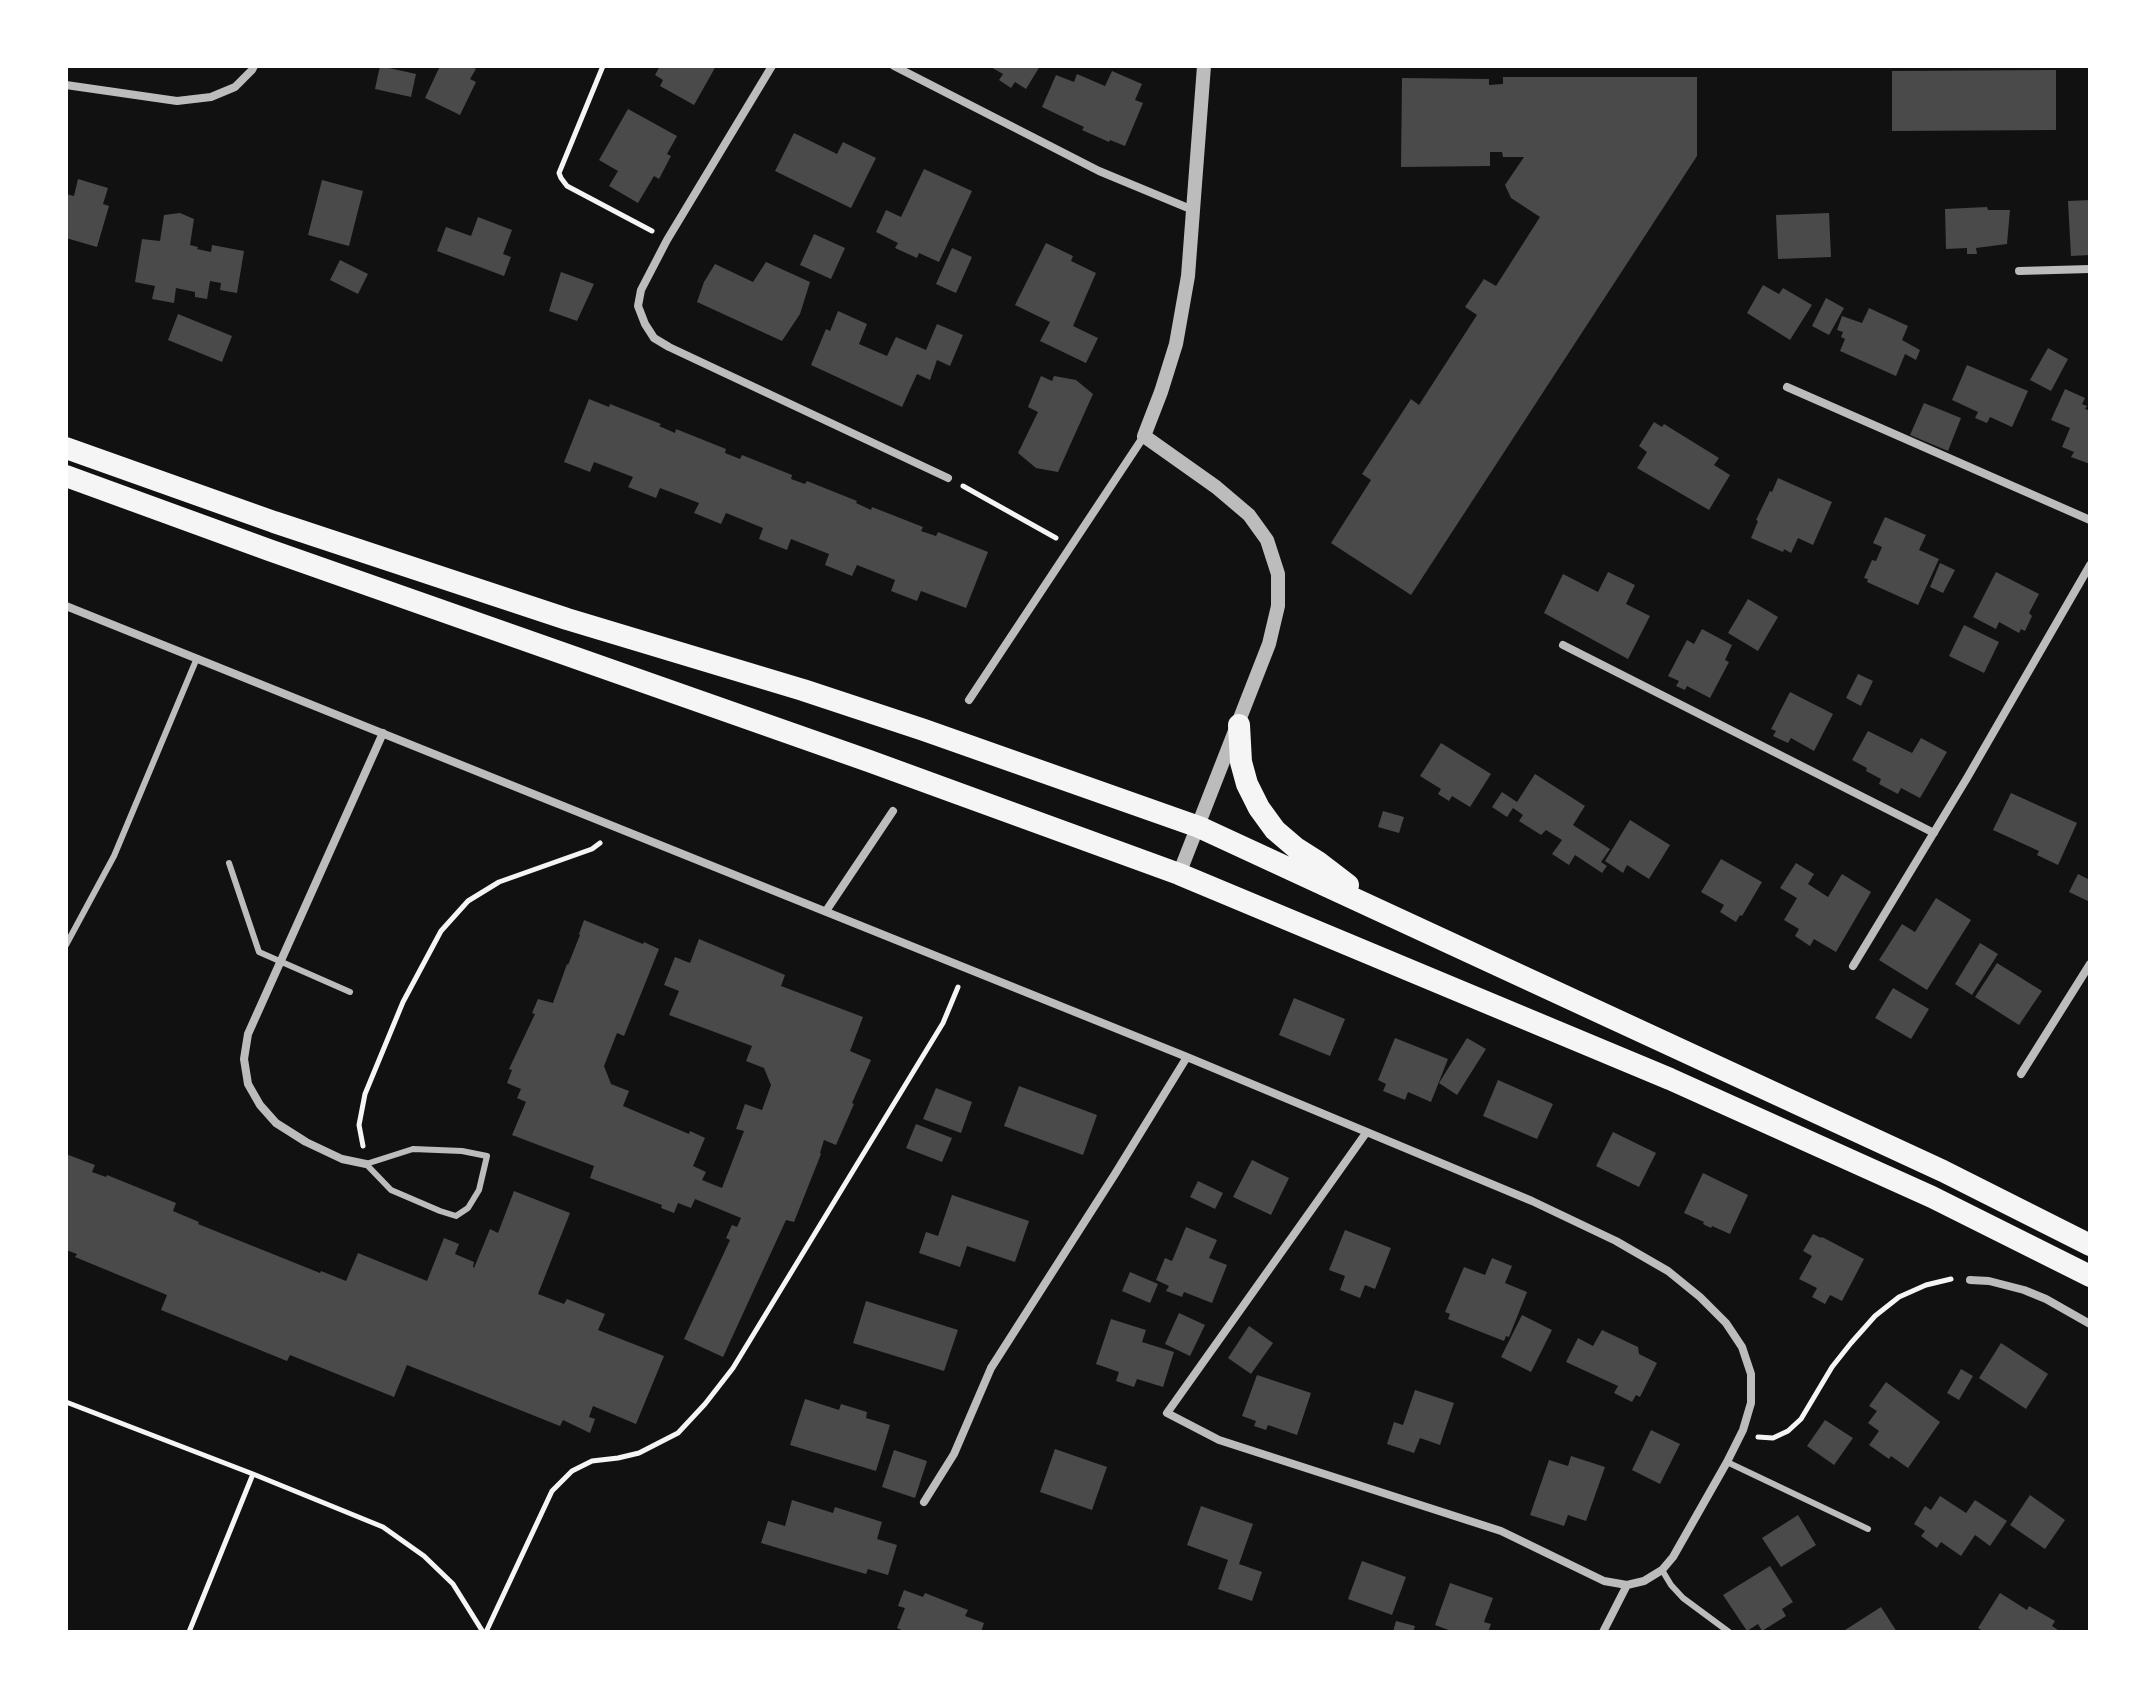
<!DOCTYPE html>
<html>
<head>
<meta charset="utf-8">
<style>
	body { margin:0 }
	#map { position:relative; width:2156px; height:1698px; overflow:hidden; background:#111; font-family:"IBM Plex Sans",sans-serif }
	canvas { display:block }
	.frame { position:absolute; inset:0; border:68px solid #fff; pointer-events:none }
</style>
</head>
<body>
<div id="map">
<canvas width="2156" height="1698"></canvas>
<div class="frame"></div>
</div>
<script>
const ctx = document.querySelector('canvas').getContext('2d');
ctx.lineJoin = 'round';
function fillPath(path, color) { ctx.fillStyle = color; ctx.fill(path, 'evenodd'); }
const poly = rows => new Path2D(rows.map(r => 'M' + r).join(''));
function trace(path, color, width, dash) { ctx.strokeStyle = color; ctx.lineWidth = width; ctx.lineCap = dash ? 'butt' : 'round'; ctx.setLineDash(dash || []); ctx.stroke(path); }
fillPath(poly([
	[380,66,416,74,411,97,375,89],
	[440,66,470,66,476,69,470,79,476,82,460,115,425,98],
	[660,66,716,66,694,105,660,86,663,80,655,75],
	[989,66,1040,66,1026,89,1015,82,1011,88,999,80,1003,74],
	[2056,70,2056,130,1892,131,1892,71],
	[1112,71,1142,84,1135,100,1143,103,1125,146,1110,140,1109,142,1082,130,1084,127,1042,107,1056,75,1074,82,1077,74,1105,86],
	[1503,77,1697,77,1697,156,1411,595,1331,543,1371,480,1362,474,1411,399,1419,405,1477,315,1465,307,1484,279,1496,286,1540,217,1511,198,1505,185,1524,157,1503,157,1502,152,1490,152,1490,166,1401,167,1402,78,1489,79,1489,85,1503,84],
	[628,109,677,136,667,154,671,156,659,179,654,176,638,203,609,186,618,171,599,160],
	[794,133,837,154,843,142,876,158,851,208,775,171],
	[924,169,972,191,939,262,919,253,917,258,895,248,898,243,876,232,886,210,901,217],
	[78,179,108,188,103,204,109,206,97,247,66,238,66,194,74,196],
	[322,180,363,191,349,246,308,235],
	[2090,200,2090,255,2071,256,2068,201],
	[1987,207,1988,210,2010,210,2007,244,1976,248,1977,254,1967,254,1967,248,1946,249,1945,209],
	[180,213,194,219,190,245,198,247,197,249,211,252,212,245,244,251,237,293,220,290,221,283,210,281,207,299,195,297,195,292,176,288,174,303,152,299,155,286,135,282,142,239,160,241,164,215],
	[1829,213,1831,257,1778,259,1776,215],
	[478,217,512,230,503,254,511,257,504,276,437,251,446,227,471,236],
	[814,234,845,248,831,279,800,265],
	[1046,243,1073,256,1071,261,1096,273,1073,326,1098,338,1086,363,1040,341,1050,322,1015,305],
	[952,248,972,257,956,293,936,284],
	[340,260,368,274,358,294,330,280],
	[766,262,810,282,800,314,782,341,697,302,704,282,715,264,753,282],
	[561,272,594,284,577,321,549,311],
	[1763,285,1779,294,1783,288,1812,305,1790,340,1747,313],
	[1826,298,1844,308,1829,335,1812,326],
	[1869,308,1908,326,1902,340,1920,350,1916,360,1905,354,1896,376,1840,351,1845,339,1841,337,1843,332,1837,330,1842,316,1862,323],
	[838,311,867,324,859,344,887,356,896,337,926,350,937,324,963,335,950,366,937,360,930,380,917,374,902,407,811,365,826,329,830,331],
	[178,314,232,336,222,362,168,340],
	[2048,348,2068,359,2051,391,2030,380],
	[1967,365,2028,391,2012,427,1990,417,1987,423,1975,418,1978,412,1952,400],
	[1041,376,1052,381,1054,376,1076,380,1093,394,1058,472,1036,468,1018,453,1038,412,1028,407],
	[2065,389,2085,398,2082,404,2087,406,2085,409,2090,411,2090,464,2071,457,2074,452,2062,447,2070,428,2051,420],
	[589,399,609,407,610,404,661,424,659,426,675,433,676,429,726,449,725,453,740,459,742,455,792,475,791,479,805,484,807,481,857,501,856,503,871,510,872,507,923,527,921,531,936,536,938,532,988,552,966,608,921,591,917,601,891,591,895,580,857,565,852,576,825,565,829,554,791,539,787,550,759,539,763,528,726,513,721,524,694,513,699,503,660,488,656,498,628,487,633,477,594,462,590,472,564,462],
	[1924,403,1961,418,1948,451,1910,435],
	[1654,422,1662,427,1664,424,1719,458,1714,465,1730,475,1709,510,1637,468,1647,452,1639,446],
	[1778,478,1832,502,1813,545,1798,538,1791,553,1784,549,1783,552,1751,538,1758,521,1756,520,1770,491,1772,492],
	[1885,517,1926,535,1919,550,1939,559,1918,605,1867,582,1868,579,1864,578,1872,560,1876,561,1882,547,1873,543],
	[1940,563,1955,570,1943,593,1930,587],
	[1608,572,1635,585,1626,604,1650,616,1628,659,1544,613,1563,574,1598,592],
	[1996,572,2039,594,2029,613,2032,616,2025,631,2021,629,2019,633,1999,622,1996,629,1973,617],
	[1748,599,1778,617,1758,651,1728,633],
	[1964,625,1999,642,1984,673,1949,656],
	[1702,629,1732,645,1725,660,1729,662,1710,698,1687,686,1685,690,1676,686,1679,681,1668,676,1687,640,1694,644],
	[1858,674,1873,681,1861,706,1846,698],
	[1790,692,1833,714,1814,751,1791,738,1788,743,1773,736,1776,731,1771,729],
	[1868,731,1912,753,1921,738,1947,752,1920,798,1901,788,1898,794,1879,784,1881,779,1866,771,1867,768,1852,760],
	[1441,743,1491,774,1470,807,1452,796,1449,801,1438,794,1441,789,1420,776],
	[1535,774,1585,806,1573,825,1610,849,1601,862,1607,866,1602,873,1575,855,1569,865,1552,854,1562,840,1546,830,1541,835,1519,821,1523,815,1513,808,1507,817,1492,807,1502,792,1517,802],
	[2011,793,2077,823,2058,865,2037,855,2039,851,1993,830],
	[1383,811,1404,817,1399,833,1378,827],
	[1630,820,1670,845,1649,879,1627,865,1623,873,1605,861],
	[1721,859,1762,882,1742,916,1740,915,1736,922,1720,912,1724,905,1701,892],
	[1796,863,1814,874,1808,884,1828,897,1842,874,1871,892,1836,952,1814,939,1810,946,1795,936,1799,929,1784,920,1797,898,1780,888],
	[2078,874,2090,880,2090,902,2069,892],
	[1936,898,1971,920,1927,990,1879,960,1902,924,1915,932],
	[584,920,643,944,644,942,659,949,624,1036,617,1033,604,1066,611,1084,629,1091,623,1106,689,1134,690,1131,705,1138,693,1166,706,1172,702,1180,722,1188,744,1131,736,1129,745,1104,762,1110,771,1085,764,1068,746,1061,752,1046,669,1015,679,991,664,985,675,957,690,963,699,939,785,975,781,986,863,1017,850,1051,871,1060,852,1103,854,1104,836,1145,824,1140,820,1153,821,1154,794,1222,786,1220,723,1357,684,1339,730,1240,726,1238,732,1225,737,1227,741,1218,695,1199,691,1208,678,1203,674,1213,661,1208,662,1205,590,1178,594,1166,512,1135,526,1102,517,1098,521,1089,507,1083,512,1070,509,1069,535,1014,532,1013,538,999,553,1003,567,964,568,965,580,935,579,934],
	[1980,943,1998,954,1972,995,1955,984],
	[1997,963,2042,991,2019,1025,1975,997],
	[1893,988,1929,1009,1911,1039,1875,1018],
	[1294,998,1345,1019,1330,1056,1279,1035],
	[1395,1038,1448,1059,1431,1102,1408,1092,1405,1100,1383,1091,1386,1084,1378,1080],
	[1467,1038,1486,1049,1457,1095,1439,1083],
	[1498,1080,1553,1104,1537,1139,1483,1116],
	[1019,1086,1097,1115,1083,1155,1004,1126],
	[936,1088,972,1102,961,1133,923,1119],
	[916,1124,952,1138,942,1162,906,1148],
	[1613,1132,1656,1153,1639,1187,1596,1166],
	[66,1154,95,1165,92,1172,106,1177,107,1175,176,1203,173,1211,199,1222,198,1224,320,1273,321,1271,346,1281,358,1253,427,1281,444,1238,459,1244,455,1254,474,1262,473,1267,474,1268,490,1229,498,1233,514,1191,570,1213,538,1294,564,1304,567,1299,605,1314,598,1330,664,1356,636,1424,593,1406,589,1417,595,1419,590,1433,563,1420,560,1426,407,1365,394,1397,290,1355,287,1361,161,1310,167,1295,75,1257,77,1254,66,1250],
	[1252,1160,1289,1178,1271,1215,1233,1197],
	[1703,1173,1748,1195,1730,1234,1712,1226,1711,1228,1703,1224,1704,1222,1684,1213],
	[1198,1181,1223,1193,1215,1209,1190,1197],
	[952,1195,1029,1221,1015,1262,967,1246,960,1267,919,1253,926,1232,938,1236],
	[1186,1227,1217,1240,1209,1258,1227,1265,1212,1303,1184,1292,1182,1297,1166,1291,1169,1286,1156,1280,1165,1258,1172,1261],
	[1345,1230,1391,1248,1375,1289,1365,1285,1360,1298,1340,1290,1345,1276,1329,1270],
	[1813,1234,1821,1238,1822,1237,1864,1259,1842,1301,1830,1295,1825,1304,1812,1297,1817,1288,1799,1279,1812,1256,1803,1251],
	[1492,1258,1512,1266,1505,1283,1527,1292,1509,1337,1506,1336,1504,1341,1448,1319,1450,1314,1445,1312,1464,1267,1485,1275],
	[1130,1272,1158,1284,1150,1303,1122,1291],
	[866,1301,958,1330,944,1371,853,1343],
	[1179,1313,1205,1325,1190,1356,1165,1344],
	[1522,1315,1552,1330,1531,1372,1501,1357],
	[1111,1319,1146,1330,1142,1342,1174,1352,1163,1387,1137,1379,1134,1387,1116,1381,1119,1372,1096,1364],
	[1249,1326,1273,1343,1251,1374,1228,1358],
	[1602,1330,1638,1347,1639,1354,1657,1363,1640,1397,1636,1395,1632,1402,1614,1393,1618,1386,1566,1362,1578,1338,1593,1346],
	[2001,1343,2048,1374,2026,1409,1979,1378],
	[1961,1369,1973,1376,1959,1400,1947,1393],
	[1257,1375,1311,1393,1297,1435,1268,1425,1266,1430,1254,1426,1256,1421,1242,1416],
	[1886,1382,1940,1422,1908,1468,1891,1456,1889,1459,1869,1445,1879,1431,1868,1423,1877,1411,1869,1406],
	[1415,1390,1454,1403,1440,1445,1420,1438,1414,1453,1387,1444,1394,1422,1403,1425],
	[805,1399,839,1410,841,1404,867,1412,866,1418,890,1425,876,1471,790,1445],
	[1825,1420,1853,1438,1834,1465,1807,1446],
	[1651,1430,1680,1444,1660,1484,1632,1470],
	[1055,1449,1107,1467,1092,1510,1040,1492],
	[894,1450,927,1461,915,1498,882,1487],
	[1571,1456,1605,1467,1586,1521,1568,1515,1564,1526,1530,1515,1549,1460,1568,1466],
	[2030,1495,2065,1520,2045,1549,2010,1525],
	[1940,1496,1966,1513,1975,1500,2007,1521,1990,1546,1975,1535,1961,1556,1941,1542,1937,1548,1921,1536,1925,1531,1914,1524,1925,1506,1931,1510],
	[792,1500,833,1513,835,1507,882,1522,877,1539,897,1545,888,1575,868,1569,866,1574,761,1543,768,1521,785,1526],
	[1201,1506,1253,1524,1239,1564,1262,1572,1252,1601,1218,1589,1228,1560,1187,1545],
	[1798,1515,1816,1545,1781,1567,1762,1538],
	[1362,1561,1406,1577,1392,1615,1348,1599],
	[1770,1566,1793,1602,1782,1609,1786,1616,1762,1631,1758,1624,1747,1631,1723,1595],
	[1450,1583,1493,1598,1484,1622,1491,1624,1488,1632,1454,1632,1435,1625],
	[904,1590,923,1597,925,1593,968,1610,965,1616,984,1623,981,1632,906,1632,897,1628,905,1608,898,1606],
	[2000,1593,2027,1610,2029,1606,2055,1621,2052,1626,2061,1632,1984,1632,1978,1628],
	[1881,1607,1897,1632,1842,1632],
	[1396,1621,1415,1626,1413,1632,1393,1632]
]), '#4a4a4a');
trace(poly([
	[603,66,559,173,561,178,567,186,652,231],
	[963,486,1056,538],
	[363,1146,359,1125,365,1094,403,1002,441,931,468,901,499,882,592,849,600,843],
	[66,1402,253,1474,383,1527,424,1556,453,1584,483,1632],
	[1758,1437,1773,1438,1788,1431,1801,1419,1832,1367,1851,1343,1875,1316,1899,1297,1926,1285,1951,1279],
	[189,1632,253,1474],
	[486,1632,552,1491,572,1471,592,1461,618,1458,639,1453,678,1433,705,1404,733,1368,943,1023,958,987]
]), '#f5f5f5', 5);
trace(poly([
	[229,863,259,952,350,992],
	[66,945,114,856,197,658],
	[413,1149,462,1151,487,1156,479,1190,468,1208,456,1216,440,1211,391,1190,366,1164,413,1149],
	[1727,1462,1868,1529],
	[1662,1570,1671,1585,1683,1598,1729,1632]
]), '#bcbcbc', 6);
trace(poly([
	[772,66,667,240,641,290,638,306,645,324,654,338,669,347,948,478],
	[894,66,1099,171,1193,210],
	[66,85,177,101,211,97,235,87,252,70,254,66],
	[2019,271,2090,269],
	[1787,387,2090,520],
	[66,606,1187,1057,1532,1201,1616,1241,1668,1271,1700,1297,1726,1323,1742,1347,1751,1374,1751,1403,1743,1430,1727,1462,1673,1557,1662,1570,1644,1581,1627,1585,1603,1632],
	[1563,645,1934,833],
	[969,700,1144,436],
	[826,911,893,811],
	[1853,966,1967,778,2090,565],
	[2021,1074,2090,964],
	[1366,1133,1167,1413,1219,1440,1501,1531,1604,1581,1627,1585],
	[366,1164,342,1159,306,1142,276,1123,260,1105,248,1084,244,1059,248,1034,383,733],
	[1970,1280,1989,1281,2024,1290,2046,1299,2090,1324],
	[924,1502,954,1454,991,1368,1115,1174,1187,1057]
]), '#bcbcbc', 8);
trace(poly([
	[1179,874,1269,644,1278,606,1278,574,1267,540,1249,515,1216,487,1144,436,1161,392,1176,344,1188,276,1204,66]
]), '#bcbcbc', 14);
trace(poly([
	[66,448,274,522,567,619,803,690,924,730,1199,827,1943,1171,2090,1245],
	[66,476,269,550,869,761,1179,874,1670,1079,1932,1197,2090,1276],
	[1239,725,1241,762,1247,784,1259,808,1275,830,1296,848,1318,862,1348,885]
]), '#f5f5f5', 22);
</script>
</body>
</html>
